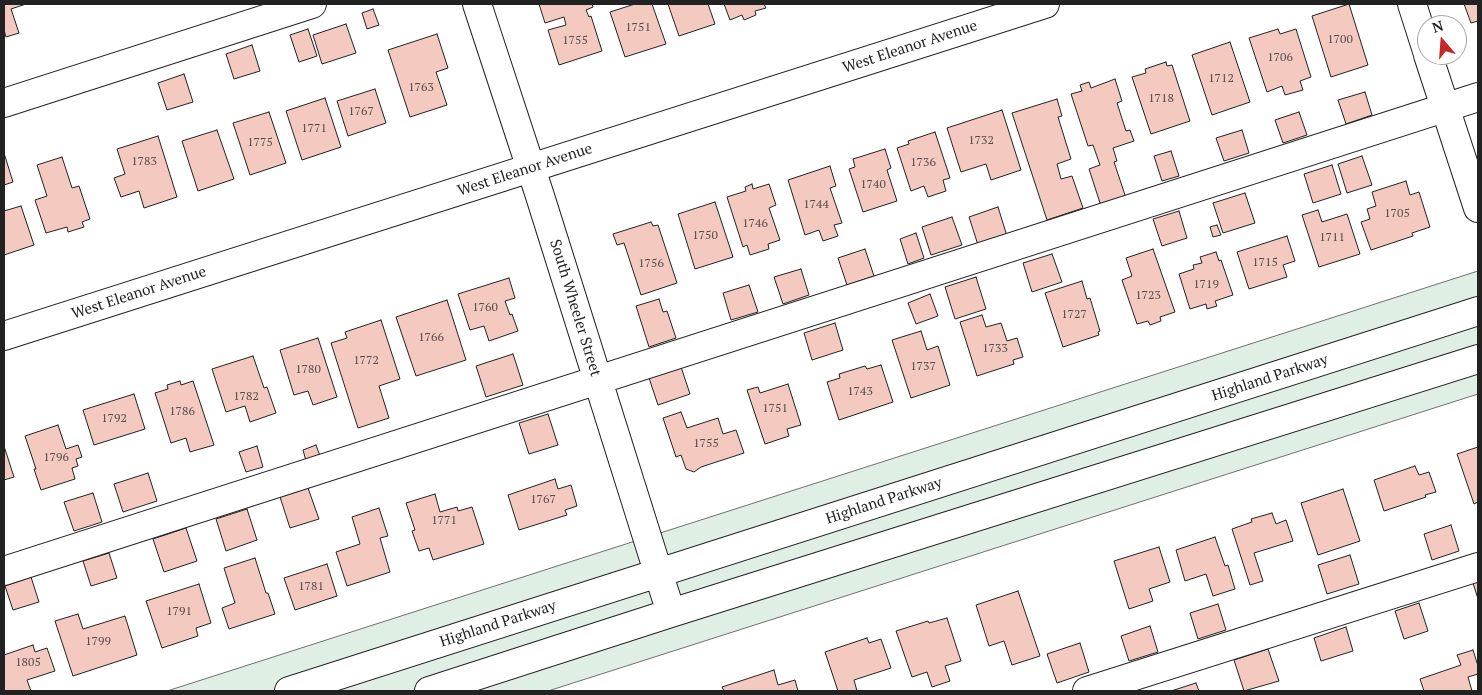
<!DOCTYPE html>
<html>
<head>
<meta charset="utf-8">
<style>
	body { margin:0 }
	#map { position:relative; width:1482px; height:695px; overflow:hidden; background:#fff; font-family:"PT Serif",serif }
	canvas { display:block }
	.frame { position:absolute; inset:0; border:5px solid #222; pointer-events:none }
	.north { position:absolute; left:1417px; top:15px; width:50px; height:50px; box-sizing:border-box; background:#fff; border:1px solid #a7a7a7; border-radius:50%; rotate:342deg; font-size:14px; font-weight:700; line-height:20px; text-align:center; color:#222 }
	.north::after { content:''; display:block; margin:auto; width:18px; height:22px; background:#c62828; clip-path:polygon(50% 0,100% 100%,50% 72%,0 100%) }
</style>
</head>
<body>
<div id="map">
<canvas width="1482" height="695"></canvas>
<div class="frame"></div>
<div class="north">N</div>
</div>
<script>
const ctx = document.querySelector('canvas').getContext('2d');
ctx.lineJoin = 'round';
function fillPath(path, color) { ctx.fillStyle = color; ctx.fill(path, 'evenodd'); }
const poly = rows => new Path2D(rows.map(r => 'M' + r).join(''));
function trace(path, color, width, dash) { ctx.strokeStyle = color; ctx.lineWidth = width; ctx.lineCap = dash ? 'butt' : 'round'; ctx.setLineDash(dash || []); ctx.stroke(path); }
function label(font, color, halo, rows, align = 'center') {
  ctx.font = font + ' "PT Serif",serif'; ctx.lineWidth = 4; ctx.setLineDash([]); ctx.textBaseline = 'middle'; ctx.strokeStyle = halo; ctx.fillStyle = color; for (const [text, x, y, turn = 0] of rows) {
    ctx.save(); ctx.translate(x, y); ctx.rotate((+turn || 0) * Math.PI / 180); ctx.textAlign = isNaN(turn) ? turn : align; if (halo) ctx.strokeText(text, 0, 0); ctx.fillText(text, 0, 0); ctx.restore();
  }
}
const green = poly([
	[1478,271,1478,394,548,691,167,691,1478,271]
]);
fillPath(green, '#e0efe3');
trace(green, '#6f6f6f', 1);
const building = poly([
	[4,4,26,4,11,9,19,33,6,37,4,30,4,4],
	[539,4,592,4,593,7,586,10,589,17,591,16,602,51,559,65,548,30,566,25,564,17,545,23,539,4],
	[635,4,652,4,666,44,625,57,610,12,635,4],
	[668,4,708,4,715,24,679,36,668,4],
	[724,4,764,4,766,8,755,11,756,15,744,20,742,15,730,20,724,4],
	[1349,4,1368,65,1331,77,1312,16,1349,4],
	[1464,4,1478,4,1478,21,1471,23,1464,4],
	[373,9,379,25,367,29,362,13,373,9],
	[346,24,356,53,322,64,313,35,346,24],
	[308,29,317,56,299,62,290,35,308,29],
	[1278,29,1280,34,1296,29,1311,77,1300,81,1303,90,1285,95,1282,86,1267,92,1249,38,1278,29],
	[437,34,448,68,436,72,447,105,410,117,388,50,437,34],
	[1230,42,1250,102,1212,115,1192,55,1230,42],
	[252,45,260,71,234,79,226,54,252,45],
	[1166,62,1167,66,1172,65,1190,121,1151,134,1132,77,1146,73,1145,69,1166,62],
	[184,74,193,102,167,110,158,83,184,74],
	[1115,79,1122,101,1117,103,1126,131,1130,130,1134,141,1113,148,1117,161,1114,162,1126,198,1101,206,1089,169,1100,165,1093,145,1088,146,1071,94,1082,91,1080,85,1089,82,1091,88,1115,79],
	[375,89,386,123,348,136,337,101,375,89],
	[1365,92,1372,115,1346,124,1338,100,1365,92],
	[325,98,341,147,302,160,286,111,325,98],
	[1057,99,1062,116,1058,117,1071,159,1057,164,1061,179,1072,176,1083,208,1047,220,1012,113,1057,99],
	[1002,110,1021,170,991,180,986,164,961,172,947,128,1002,110],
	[269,112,286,163,250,175,233,123,269,112],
	[1299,112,1307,135,1283,143,1275,120,1299,112],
	[217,130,234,179,198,191,182,141,217,130],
	[1242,130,1249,153,1224,161,1216,138,1242,130],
	[935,132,950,178,943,180,946,191,928,197,924,186,911,191,897,148,909,144,908,141,935,132],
	[158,136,177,197,144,208,139,191,121,197,114,178,125,174,117,149,158,136],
	[885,149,891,168,887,170,897,201,863,212,849,169,855,167,853,159,885,149],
	[1171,151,1179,176,1162,181,1154,156,1171,151],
	[4,153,13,182,4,185,4,153],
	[1362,156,1372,185,1347,193,1338,164,1362,156],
	[62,157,72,188,79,186,90,219,82,222,84,227,68,232,67,227,46,233,35,200,47,196,37,165,62,157],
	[1332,165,1341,194,1313,203,1304,174,1332,165],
	[830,166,836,186,830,188,842,223,834,225,838,236,823,241,819,230,805,235,788,180,830,166],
	[1406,181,1410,195,1419,192,1430,227,1412,233,1413,236,1371,250,1361,222,1370,219,1367,209,1376,206,1372,192,1406,181],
	[752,184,753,189,769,184,776,205,769,208,780,240,768,244,769,249,750,255,747,245,743,247,727,197,746,191,745,187,752,184],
	[1245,193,1255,223,1223,233,1213,203,1245,193],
	[715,202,733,257,695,269,678,214,715,202],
	[21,206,34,245,4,255,4,211,21,206],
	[998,207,1007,236,978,245,969,217,998,207],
	[1318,210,1322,222,1347,214,1360,254,1319,267,1302,215,1318,210],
	[1179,211,1187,238,1162,246,1153,219,1179,211],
	[952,217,962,245,931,255,922,227,952,217],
	[651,222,653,226,658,225,677,283,641,295,624,243,617,245,613,234,651,222],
	[1217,225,1221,235,1213,237,1210,227,1217,225],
	[916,233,924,258,908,264,900,239,916,233],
	[1287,236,1295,261,1283,265,1287,277,1249,289,1237,252,1287,236],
	[865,249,874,276,847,285,838,258,865,249],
	[1153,249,1175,312,1160,317,1161,321,1150,325,1148,321,1137,324,1122,280,1132,276,1126,258,1153,249],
	[1216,252,1219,261,1221,260,1233,295,1215,301,1217,306,1207,309,1206,304,1190,309,1179,274,1194,269,1193,265,1202,263,1200,257,1216,252],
	[1052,254,1062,282,1032,292,1023,263,1052,254],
	[801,269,809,295,783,304,774,277,801,269],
	[976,277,986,309,955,319,945,287,976,277],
	[509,278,515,298,505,301,510,315,512,314,518,331,489,341,484,326,470,330,458,294,509,278],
	[1082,281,1087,299,1090,298,1100,331,1098,332,1099,335,1063,347,1045,293,1082,281],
	[749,285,758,312,731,320,723,293,749,285],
	[930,294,938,316,916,324,908,303,930,294],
	[659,299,663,312,667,311,676,338,649,347,636,306,659,299],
	[447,300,466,360,416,376,396,317,447,300],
	[982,315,986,327,1001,323,1007,341,1017,338,1023,357,1013,360,1014,364,977,376,960,322,982,315],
	[381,320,400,379,379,386,389,418,358,428,331,343,347,338,345,332,381,320],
	[835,323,843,350,812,360,804,333,835,323],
	[921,331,927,350,938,346,950,385,911,398,892,340,921,331],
	[318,338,337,397,313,405,308,391,294,395,280,350,318,338],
	[513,354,523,385,486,397,476,366,513,354],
	[253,356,264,388,267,387,276,413,250,422,245,406,226,412,212,369,253,356],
	[881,365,893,402,839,420,827,382,840,378,839,374,865,366,867,369,881,365],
	[681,367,690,394,658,405,649,378,681,367],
	[180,381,181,385,193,381,214,445,190,452,186,438,171,443,155,393,168,389,167,385,180,381],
	[788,384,801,425,787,429,789,436,765,444,747,390,758,387,760,393,788,384],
	[134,394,145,429,94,445,83,410,134,394],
	[681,412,687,428,718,418,723,434,736,430,744,453,701,467,694,472,686,469,681,455,676,457,663,418,681,412],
	[548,414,558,445,529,454,519,423,548,414],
	[58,425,66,449,78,445,82,457,76,459,78,466,72,468,75,479,41,490,34,469,36,469,25,436,58,425],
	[316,445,320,456,306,461,303,450,316,445],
	[4,446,14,477,4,480,4,446],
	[257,446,263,467,246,472,239,452,257,446],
	[1478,447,1478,502,1474,504,1457,454,1478,447],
	[1415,466,1419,475,1429,472,1436,492,1425,495,1426,497,1384,511,1374,480,1415,466],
	[148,473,157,501,123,512,114,484,148,473],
	[555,479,558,489,571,485,577,506,565,510,567,515,519,530,508,495,555,479],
	[308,488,319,519,290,528,280,497,308,488],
	[1343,489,1360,541,1318,555,1301,503,1343,489],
	[93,493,102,522,74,531,64,502,93,493],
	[435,494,440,512,457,507,458,511,472,507,484,544,433,560,429,548,419,551,412,531,415,530,406,503,435,494],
	[379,508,388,536,380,538,390,572,347,586,336,552,360,544,352,517,379,508],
	[247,509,257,540,226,551,216,519,247,509],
	[1272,513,1276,524,1286,520,1293,541,1254,553,1263,581,1250,585,1232,529,1252,522,1251,519,1272,513],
	[1451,525,1459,551,1432,560,1424,534,1451,525],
	[186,528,197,561,164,572,153,539,186,528],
	[1215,537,1225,566,1228,565,1235,589,1213,596,1206,574,1185,581,1176,550,1215,537],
	[1159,547,1170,582,1149,589,1153,601,1129,609,1114,561,1159,547],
	[109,553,117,578,91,586,83,561,109,553],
	[1350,555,1359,584,1327,594,1318,565,1350,555],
	[255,558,266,593,268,593,275,614,229,629,222,608,235,603,224,568,255,558],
	[327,564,337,596,295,610,284,578,327,564],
	[31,577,39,602,13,610,5,586,31,577],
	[1478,581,1478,599,1473,583,1478,581],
	[199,584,211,623,196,628,198,636,162,648,146,601,199,584],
	[1018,591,1040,656,1012,665,1004,641,989,646,976,605,1018,591],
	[1419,603,1428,631,1404,639,1395,611,1419,603],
	[1218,604,1226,630,1198,639,1190,613,1218,604],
	[78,614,83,629,125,616,137,655,73,676,55,621,78,614],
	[947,618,961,661,945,666,950,681,932,687,927,672,912,677,896,631,928,621,929,623,947,618],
	[1150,626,1158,652,1129,661,1121,636,1150,626],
	[1346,627,1353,651,1321,661,1314,638,1346,627],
	[867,638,869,643,881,639,891,668,854,680,857,691,838,691,825,652,867,638],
	[1080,643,1089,672,1057,683,1047,654,1080,643],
	[33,645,35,652,47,648,55,671,27,680,31,691,4,691,4,655,33,645],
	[1268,649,1279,681,1244,691,1234,660,1268,649],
	[1473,650,1478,666,1478,674,1468,677,1472,691,1424,691,1420,679,1461,665,1457,655,1473,650],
	[774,670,778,685,795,680,798,691,724,691,722,687,774,670],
	[1196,683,1199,691,1171,691,1196,683]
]);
fillPath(building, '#f3c9c0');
trace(building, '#222', 1);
const minor = poly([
	[477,4,540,196,671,613],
	[1412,4,1427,51],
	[1428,55,1478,208],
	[4,103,312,4],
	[4,336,1045,4],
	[4,571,1478,97],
	[289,691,1478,311],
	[429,691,671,613,1478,359],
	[1087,691,1478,567]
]);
trace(minor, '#222', 30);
trace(minor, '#fff', 28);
label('12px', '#564c4a', null, [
	["1751",638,28],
	["1700",1340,40],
	["1755",575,41],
	["1706",1280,58],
	["1712",1221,79],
	["1763",421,88],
	["1718",1161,99],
	["1767",361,112],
	["1771",314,129],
	["1732",981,141],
	["1775",260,143],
	["1783",144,162],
	["1736",923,163],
	["1740",873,185],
	["1744",816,205],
	["1705",1397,214],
	["1746",755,224],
	["1750",705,236],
	["1711",1332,238],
	["1715",1265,263],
	["1756",651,264],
	["1719",1206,285],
	["1723",1148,296],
	["1760",485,308],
	["1727",1074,315],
	["1766",431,338],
	["1733",995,349],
	["1772",366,361],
	["1737",923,367],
	["1780",308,370],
	["1743",860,392],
	["1782",246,397],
	["1751",775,409],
	["1786",182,412],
	["1792",114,419],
	["1755",706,444],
	["1796",56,458],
	["1767",543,500],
	["1771",444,521],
	["1781",311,587],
	["1791",179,612],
	["1799",98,642],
	["1805",28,663]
]);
label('15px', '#222', '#fff', [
	["West Eleanor Avenue",910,47,-18],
	["West Eleanor Avenue",525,170,-18],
	["West Eleanor Avenue",139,293,-18],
	["South Wheeler Street",575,308,73],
	["Highland Parkway",1270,378,-18],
	["Highland Parkway",884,501,-18],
	["Highland Parkway",498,624,-18]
]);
</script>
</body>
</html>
